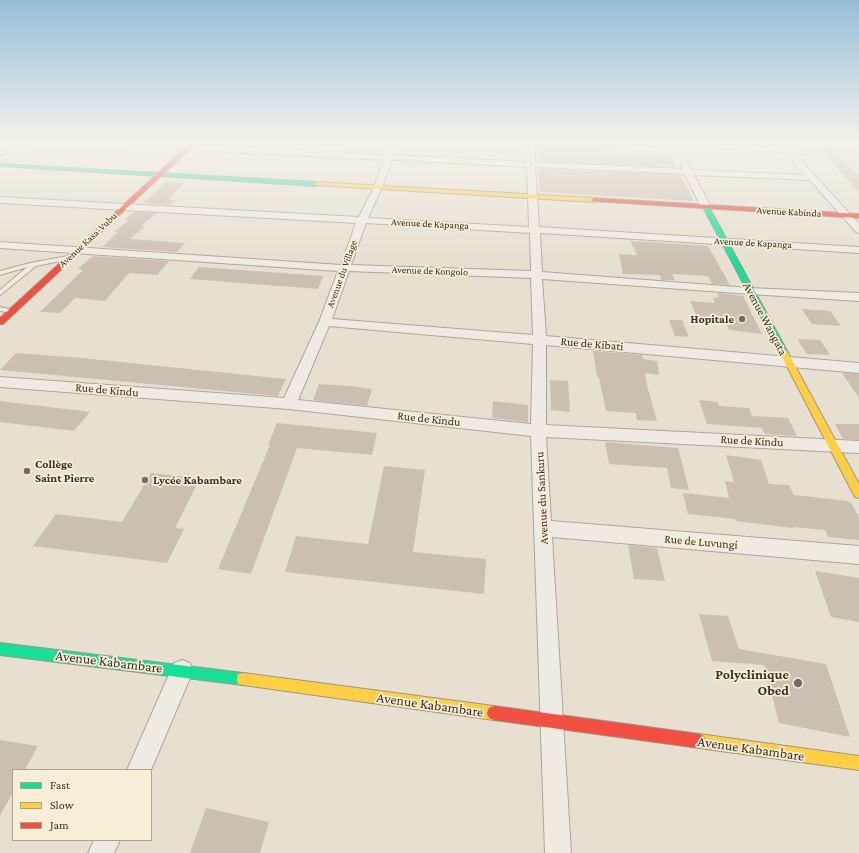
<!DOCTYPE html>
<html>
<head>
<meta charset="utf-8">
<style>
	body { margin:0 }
	#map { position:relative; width:859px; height:853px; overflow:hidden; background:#e7e0d1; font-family:"Crimson Pro",serif }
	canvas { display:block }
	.legend { position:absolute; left:12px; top:769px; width:140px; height:72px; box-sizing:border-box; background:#f7eed8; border:1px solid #ada18e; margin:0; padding:5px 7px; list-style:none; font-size:12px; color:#3d2e20 }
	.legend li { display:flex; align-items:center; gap:8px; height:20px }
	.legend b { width:20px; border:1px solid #ada18e }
</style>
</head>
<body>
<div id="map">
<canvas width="859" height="853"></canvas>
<ul class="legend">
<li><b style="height:5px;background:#16e098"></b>Fast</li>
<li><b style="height:5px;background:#ffcf43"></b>Slow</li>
<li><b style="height:5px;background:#f24e42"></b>Jam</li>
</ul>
</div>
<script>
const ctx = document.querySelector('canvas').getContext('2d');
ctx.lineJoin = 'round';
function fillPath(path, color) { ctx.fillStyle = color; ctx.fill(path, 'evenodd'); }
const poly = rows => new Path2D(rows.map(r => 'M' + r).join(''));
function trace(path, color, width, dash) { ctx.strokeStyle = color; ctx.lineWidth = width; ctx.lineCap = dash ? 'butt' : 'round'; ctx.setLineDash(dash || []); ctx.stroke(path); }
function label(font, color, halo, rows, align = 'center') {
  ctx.font = font + ' "Crimson Pro",serif'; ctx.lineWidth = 3.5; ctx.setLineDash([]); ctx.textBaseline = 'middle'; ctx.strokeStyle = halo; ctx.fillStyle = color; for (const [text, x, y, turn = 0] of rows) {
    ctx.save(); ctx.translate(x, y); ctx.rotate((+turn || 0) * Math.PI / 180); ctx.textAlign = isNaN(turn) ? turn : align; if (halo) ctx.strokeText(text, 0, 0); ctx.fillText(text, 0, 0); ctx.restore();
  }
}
fillPath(poly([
	[539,143,592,143,591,146,596,150,671,154,676,167,538,161,537,148,540,149],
	[607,143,665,143,667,147],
	[829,145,859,176,859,192,822,152],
	[538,169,681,175,694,201,540,192],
	[166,182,184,183,168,199,176,200,169,205,143,203],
	[134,212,157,213,141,226,145,226,130,239,185,243,177,252,102,247,118,232,114,232,128,221,125,220],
	[630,241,708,246,730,285,712,284,708,276,672,274,675,280,661,280,660,275,623,274,619,254,637,255],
	[93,256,169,261,157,275,129,273,105,301,75,298,60,313,40,312,83,270,78,269],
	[199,267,323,276,318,289,190,279],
	[717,293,743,296,762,334,729,330,724,319,697,317,690,301,715,303,713,298,719,297],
	[802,309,830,311,841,326,812,324],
	[669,320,682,320,689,337,675,336],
	[797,339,820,340,830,355,807,354],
	[593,351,642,355,643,359,657,361,659,375,645,373,648,389,657,421,637,420,636,413,606,411,599,378,597,377],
	[16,353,82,358,286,379,278,396,0,370],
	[842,373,859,374,859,398],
	[550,380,568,381,570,412,551,410],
	[319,384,350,386,372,389,367,406,313,400],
	[699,400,718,402,719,406,749,408,752,416,788,418,797,436,765,434,762,428,707,424],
	[0,401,90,412,74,431,0,422],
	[493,401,528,405,528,422,492,418],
	[277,423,377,433,372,455,297,448,251,574,218,569,270,445,268,445],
	[835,424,859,424,859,440,843,439],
	[605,442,678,448,689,490,671,488,667,468,609,464],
	[726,455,761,460,769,484,789,485,794,495,848,501,852,504,859,518,859,540,828,537,825,530,792,527,793,528,736,521,735,519,688,514,683,493,729,498,725,481,734,482],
	[384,466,425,470,413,552,486,559,484,594,285,572,296,536,368,544],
	[151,473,200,478,175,528,184,529,167,563,33,546,56,514,122,522],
	[628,545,657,548,665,581,634,579],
	[815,571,859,578,859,622,831,617],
	[699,614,728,616,739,649,826,664,850,737,779,723,764,665,712,661],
	[0,740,38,746,25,770,13,770,13,792,0,816],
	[206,808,269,822,260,853,190,853]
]), '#cbbfb2');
const lane = poly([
	[68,256,71,258,70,259,36,266,0,295,0,290,27,267,0,275,0,271,30,263,68,256],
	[0,307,14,310,15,311,12,313,0,311,0,307]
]);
const street = poly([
	[23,143,33,143,0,163,0,158,23,143],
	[131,143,163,143,386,155,390,143,398,143,393,155,527,162,526,143,534,143,535,162,683,169,680,164,684,162,687,162,691,170,805,175,785,152,673,146,669,144,704,143,781,147,777,143,785,143,859,224,859,233,856,232,810,180,694,175,711,207,706,210,701,207,685,174,535,167,539,227,859,247,859,253,540,233,542,272,750,288,859,293,859,301,750,294,542,279,546,336,859,363,859,373,546,345,546,425,859,441,859,453,546,437,551,521,859,546,859,564,552,537,571,853,545,853,531,436,289,409,0,387,0,377,284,398,319,322,338,271,0,248,0,242,341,265,356,223,0,203,0,197,359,217,374,187,384,160,189,150,135,145,131,143],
	[392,160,527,167,529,227,368,218,382,187,392,160],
	[366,223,530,233,531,271,351,265,366,223],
	[349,271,531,278,533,335,332,319,349,271],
	[329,326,533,344,531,424,298,400,329,326],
	[593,144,677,149,681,151,677,153,596,148,592,146,593,144],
	[182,660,190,663,193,671,151,770,127,770,174,663,182,660],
	[94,840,120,840,114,853,88,853,94,840]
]);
const fast = poly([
	[0,164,317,182,320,184,317,186,0,166,0,164],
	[704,206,709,207,787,351,786,353,780,353,779,351,703,207,704,206],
	[0,643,243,673,248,674,249,679,248,684,243,685,0,655,0,643]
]);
const slow = poly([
	[317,182,594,198,597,200,594,202,315,185,315,183,317,182],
	[783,348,787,351,859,484,859,498,855,497,779,351,783,348],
	[243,673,494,706,499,708,501,713,499,718,494,720,243,685,238,684,237,679,238,674,243,673],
	[699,734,859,756,859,770,699,748,694,746,692,741,694,736,699,734]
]);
const jam = poly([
	[191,143,196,143,3,324,0,324,0,318,191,143],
	[594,198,859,214,859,218,592,201,591,200,594,198],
	[494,706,699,734,704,736,706,741,704,746,699,748,494,720,489,718,487,713,489,708,494,706]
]);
trace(lane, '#ada599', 2);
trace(street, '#ada599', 2);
trace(fast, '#9c958a', 2);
trace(slow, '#9c958a', 2);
trace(jam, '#9c958a', 2);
fillPath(lane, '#efebe3');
fillPath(street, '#efebe3');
fillPath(fast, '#16e098');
fillPath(slow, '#ffcf43');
fillPath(jam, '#f24e42');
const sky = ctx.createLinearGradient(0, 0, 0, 263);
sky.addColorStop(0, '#96bed9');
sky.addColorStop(0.54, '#f4f1ea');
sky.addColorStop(1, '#f4f1ea00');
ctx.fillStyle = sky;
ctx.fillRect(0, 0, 859, 263);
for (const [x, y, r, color] of [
	[742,319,4,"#786c5e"],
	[27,471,4,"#786c5e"],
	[145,480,4,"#786c5e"],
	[798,683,5,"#786c5e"]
]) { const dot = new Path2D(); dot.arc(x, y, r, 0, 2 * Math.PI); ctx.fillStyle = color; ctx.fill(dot); trace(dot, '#f7eed8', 1.5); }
label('10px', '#3d2e20', '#f7eed8', [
	["Avenue Kabinda",789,212,3],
	["Avenue de Kapanga",430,224,3],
	["Avenue Kasa-Vubu",88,240,-43],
	["Avenue de Kapanga",753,243,3],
	["Avenue de Kongolo",430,271,2],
	["Avenue du Village",342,274,-70]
]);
label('bold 12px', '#3d2e20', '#f7eed8', [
	["Hopitale",734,319,"right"],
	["Collège",35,464],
	["Saint Pierre",35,478],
	["Lycée Kabambare",153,480]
], 'left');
label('12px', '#3d2e20', '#f7eed8', [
	["Avenue Wangata",765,319,62],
	["Rue de Kibati",592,344,5],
	["Rue de Kindu",107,390,5],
	["Rue de Kindu",429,419,6],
	["Rue de Kindu",752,441,3],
	["Avenue du Sankuru",542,498,-93],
	["Rue de Luvungi",701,542,5]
]);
label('14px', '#3d2e20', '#f7eed8', [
	["Avenue Kabambare",109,662,7],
	["Avenue Kabambare",430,705,8],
	["Avenue Kabambare",751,749,8]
]);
label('bold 14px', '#3d2e20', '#f7eed8', [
	["Polyclinique",789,675],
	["Obed",789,691]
], 'right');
</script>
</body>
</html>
